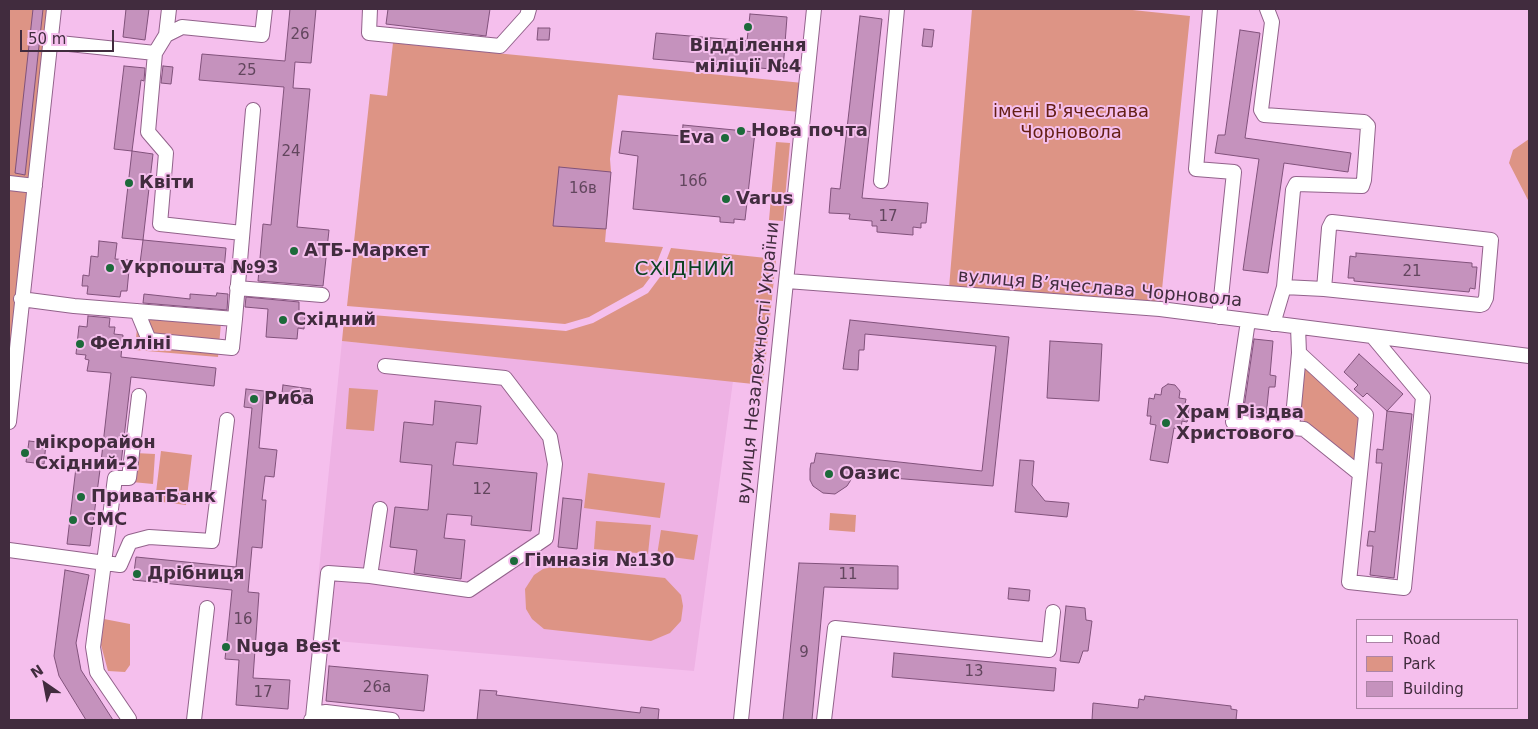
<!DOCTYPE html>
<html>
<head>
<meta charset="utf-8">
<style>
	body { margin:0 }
	#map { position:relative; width:1538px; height:729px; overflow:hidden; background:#f5bfed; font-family:"DejaVu Sans",sans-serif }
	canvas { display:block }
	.frame { position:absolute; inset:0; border:10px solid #412c3e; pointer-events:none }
	.legend { position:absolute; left:1356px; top:619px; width:162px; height:90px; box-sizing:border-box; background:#f5bfed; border:1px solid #ad84a7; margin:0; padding:6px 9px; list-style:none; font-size:15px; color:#412c3e }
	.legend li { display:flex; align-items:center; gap:10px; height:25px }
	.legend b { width:25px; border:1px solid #ad84a7 }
	.north { position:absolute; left:20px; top:659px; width:50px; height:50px; -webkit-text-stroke:4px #f5bfed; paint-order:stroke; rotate:327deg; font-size:14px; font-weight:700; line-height:20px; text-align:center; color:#412c3e }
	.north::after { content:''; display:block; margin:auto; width:18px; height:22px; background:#412c3e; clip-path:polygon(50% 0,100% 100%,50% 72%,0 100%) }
	.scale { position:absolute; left:20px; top:30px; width:94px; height:22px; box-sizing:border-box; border:2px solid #412c3e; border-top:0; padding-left:6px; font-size:15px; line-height:18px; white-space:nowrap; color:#412c3e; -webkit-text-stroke:4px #f5bfed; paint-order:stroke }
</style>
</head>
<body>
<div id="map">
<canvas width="1538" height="729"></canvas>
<div class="frame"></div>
<ul class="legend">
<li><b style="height:6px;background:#fff"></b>Road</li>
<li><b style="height:14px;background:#dd9485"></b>Park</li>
<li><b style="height:14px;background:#c592bd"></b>Building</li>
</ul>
<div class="north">N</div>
<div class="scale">50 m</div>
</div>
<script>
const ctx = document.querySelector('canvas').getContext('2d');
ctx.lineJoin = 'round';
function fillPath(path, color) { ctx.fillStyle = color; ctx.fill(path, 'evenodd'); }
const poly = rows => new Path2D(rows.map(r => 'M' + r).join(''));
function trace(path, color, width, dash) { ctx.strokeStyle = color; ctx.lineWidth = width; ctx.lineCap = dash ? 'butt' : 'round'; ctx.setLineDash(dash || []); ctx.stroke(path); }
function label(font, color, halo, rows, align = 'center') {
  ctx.font = font + ' "DejaVu Sans",sans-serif'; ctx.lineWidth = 4; ctx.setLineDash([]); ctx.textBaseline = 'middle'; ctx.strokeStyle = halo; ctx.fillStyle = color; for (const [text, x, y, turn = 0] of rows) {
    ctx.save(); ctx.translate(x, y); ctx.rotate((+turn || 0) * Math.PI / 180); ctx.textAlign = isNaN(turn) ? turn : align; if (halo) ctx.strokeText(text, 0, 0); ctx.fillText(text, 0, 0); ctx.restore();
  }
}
fillPath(poly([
	[342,341,733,381,694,671,312,639]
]), '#eeb2e4');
fillPath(poly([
	[9,9,54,9,9,422],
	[972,9,1123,9,1190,16,1160,309,949,288],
	[393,43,803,83,800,112,618,95,610,159,611,172,605,242,663,247,652,275,643,287,589,317,565,324,347,306,370,94,387,96],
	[1529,139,1529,202,1509,163,1513,150],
	[776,142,790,143,783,221,769,220],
	[671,248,776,259,763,385,342,341,344,320,359,322,360,314,566,331,593,323,648,293,660,277],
	[138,317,221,323,218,357,135,350],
	[1304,369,1311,370,1361,419,1356,458,1354,461,1349,461,1300,417],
	[349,388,378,390,374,431,346,429],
	[161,451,192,455,186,505,155,501],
	[135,453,155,454,153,484,132,482],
	[588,473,665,483,660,518,584,508],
	[830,513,856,515,855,532,829,530],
	[596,521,651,525,648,554,594,549],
	[661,530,698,535,694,560,657,555],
	[557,566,665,578,681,595,683,606,681,621,670,633,651,641,544,629,532,619,526,609,525,589,534,575,543,569],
	[104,619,130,624,130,665,125,672,108,671,101,645]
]), '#dd9485');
const building = poly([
	[33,9,43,9,25,175,15,173,33,9],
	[126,9,149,9,145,40,123,37,126,9],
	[290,9,316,9,311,63,295,62,293,88,310,89,297,227,329,230,323,286,258,281,263,224,271,225,284,87,199,80,202,54,285,61,290,9],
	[388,9,490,9,486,36,386,24,388,9],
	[750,14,787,17,783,70,653,59,656,33,747,41,750,14],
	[860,16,882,19,862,198,928,203,926,223,921,223,921,228,913,227,913,235,877,232,877,226,872,226,872,221,849,219,850,214,829,213,831,188,840,189,860,16],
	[538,28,550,28,549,40,537,40,538,28],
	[924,29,934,30,932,47,922,46,924,29],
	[1240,30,1260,33,1245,138,1351,153,1348,172,1284,163,1268,273,1243,270,1259,159,1215,153,1218,135,1225,135,1240,30],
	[124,66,145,68,144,81,141,80,132,151,114,149,124,66],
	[163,66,173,67,171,84,161,83,163,66],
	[683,125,755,132,745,220,734,219,734,223,720,222,720,217,633,209,638,156,619,153,622,131,682,136,683,125],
	[132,151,153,154,143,240,122,238,132,151],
	[559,167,611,172,606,229,553,226,559,167],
	[143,240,226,248,224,270,140,263,143,240],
	[99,241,117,243,115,259,130,260,127,291,121,291,120,297,87,294,88,286,82,286,83,275,89,276,91,256,98,257,99,241],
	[1356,253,1472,263,1472,267,1477,267,1475,289,1470,288,1469,292,1354,281,1354,278,1348,278,1350,256,1356,257,1356,253],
	[217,293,228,294,227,310,143,303,144,294,190,299,190,294,216,296,217,293],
	[246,297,299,302,299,312,305,313,304,329,298,328,297,339,266,337,268,309,245,307,246,297],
	[88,316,110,318,109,327,115,327,114,334,123,335,121,357,216,368,214,386,131,377,121,464,101,462,111,373,87,371,89,360,85,359,86,355,76,354,79,326,87,327,88,316],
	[850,320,1009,337,993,486,854,475,847,486,835,494,823,493,813,486,810,480,810,469,811,463,814,463,816,453,982,471,996,346,865,334,864,350,859,350,858,370,843,369,850,320],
	[1254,339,1273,341,1270,375,1276,376,1275,387,1269,387,1266,416,1243,414,1254,339],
	[1050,341,1102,344,1099,401,1047,398,1050,341],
	[1359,354,1403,394,1387,411,1367,393,1363,397,1354,389,1358,385,1344,372,1359,354],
	[1168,384,1175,385,1180,391,1179,398,1186,399,1185,404,1190,405,1187,422,1182,421,1181,429,1174,428,1168,463,1150,460,1156,425,1150,424,1151,416,1147,416,1149,398,1154,399,1155,394,1161,395,1162,388,1168,384],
	[283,385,311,389,308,405,281,401,283,385],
	[246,389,264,391,259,448,277,450,274,477,265,476,262,500,266,500,262,548,252,547,248,592,259,593,253,678,290,680,288,709,236,705,239,660,225,659,232,590,133,580,136,557,236,567,252,408,244,407,246,389],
	[435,401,481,406,477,444,456,442,453,465,537,473,531,531,471,525,472,516,447,514,444,538,465,540,461,579,414,573,417,550,390,547,395,507,428,510,432,465,400,462,404,422,433,425,435,401],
	[1387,411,1412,414,1394,578,1370,575,1373,546,1367,546,1369,531,1375,532,1382,463,1376,463,1377,449,1383,450,1387,411],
	[29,441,46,443,44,464,26,462,29,441],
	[77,459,101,462,90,546,67,544,77,459],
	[1020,460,1034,461,1032,485,1045,501,1069,503,1067,517,1015,512,1020,460],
	[563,498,582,500,577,549,558,547,563,498],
	[799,563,898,566,898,589,824,587,812,720,783,720,799,563],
	[65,570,89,575,76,643,81,670,113,720,86,720,59,676,54,656,65,570],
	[1009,588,1030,590,1029,601,1008,599,1009,588],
	[1066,606,1085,608,1086,620,1092,621,1088,651,1083,651,1079,663,1060,661,1066,606],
	[894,653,1056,668,1054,691,892,677,894,653],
	[329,666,428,675,424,711,326,701,329,666],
	[480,690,497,691,496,695,640,713,641,707,659,709,658,720,477,720,480,690],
	[1145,696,1231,706,1231,709,1237,710,1236,720,1092,720,1093,703,1138,708,1139,699,1144,700,1145,696]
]);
fillPath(building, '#c592bd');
trace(building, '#81527b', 1);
const minor = poly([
	[370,9,369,33,500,46,527,16,529,9],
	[1210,9,1196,169,1234,172,1219,317],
	[1267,9,1272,22,1261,110,1264,115,1364,122,1368,126,1364,180,1362,186,1296,184,1293,190,1284,287,1273,324],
	[166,35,169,9],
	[50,42,155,53,166,35,182,27,262,35,265,9],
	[155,53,148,132,166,153,160,224,242,233],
	[881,181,897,9],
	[9,183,35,186],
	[787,281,1160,309,1529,356],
	[1284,287,1324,289,1480,305,1483,304,1486,298,1491,240,1332,222,1329,228,1324,289],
	[237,288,322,295],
	[21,299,74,306,235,319,253,110],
	[137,311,149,340,232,348,235,319],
	[1248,321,1233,422,1304,429,1360,474],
	[1299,353,1366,415,1349,582,1404,588,1423,397,1373,337],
	[9,422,54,9],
	[1292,428,1299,353,1298,327],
	[9,550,120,565,130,542,149,537,212,541,227,420],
	[370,576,469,590,546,538,555,464,550,437,505,378,385,366],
	[313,717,328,573,370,576,380,509],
	[129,719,97,672,93,647,115,478,129,478,139,396],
	[194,720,207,608],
	[311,720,319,713,326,712,392,720],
	[741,720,814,9],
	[824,720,835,628,1049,650,1053,612]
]);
trace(minor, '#92628b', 16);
trace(minor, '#fff', 14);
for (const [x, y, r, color] of [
	[748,27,5,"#1c6a3a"],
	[741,131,5,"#1c6a3a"],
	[725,138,5,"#1c6a3a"],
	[129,183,5,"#1c6a3a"],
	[726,199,5,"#1c6a3a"],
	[294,251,5,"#1c6a3a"],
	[110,268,5,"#1c6a3a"],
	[283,320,5,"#1c6a3a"],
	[80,344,5,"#1c6a3a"],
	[254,399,5,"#1c6a3a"],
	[1166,423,5,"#1c6a3a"],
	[25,453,5,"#1c6a3a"],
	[829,474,5,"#1c6a3a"],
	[81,497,5,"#1c6a3a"],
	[73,520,5,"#1c6a3a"],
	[514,561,5,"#1c6a3a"],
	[137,574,5,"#1c6a3a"],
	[226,647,5,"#1c6a3a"]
]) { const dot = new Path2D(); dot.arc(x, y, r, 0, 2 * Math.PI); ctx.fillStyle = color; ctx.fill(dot); trace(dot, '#f5bfed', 2); }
label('15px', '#62465e', null, [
	["26",300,35],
	["25",247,71],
	["24",291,152],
	["16б",693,182],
	["16в",583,189],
	["17",888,217],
	["21",1412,272],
	["12",482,490],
	["11",848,575],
	["16",243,620],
	["9",804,653],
	["13",974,672],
	["26а",377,688],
	["17",263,693]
]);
label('bold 18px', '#412c3e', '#f5bfed', [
	["Відділення",748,46,"center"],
	["міліції №4",748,67,"center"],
	["Нова почта",751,131],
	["Eva",715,138,"right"],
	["Квіти",139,183],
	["Varus",736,199],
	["АТБ-Маркет",304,251],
	["Укрпошта №93",120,268],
	["Східний",293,320],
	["Фелліні",90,344],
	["Риба",264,399],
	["Храм Різдва",1176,413],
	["Христового",1176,434],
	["мікрорайон",35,443],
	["Східний-2",35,464],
	["Оазис",839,474],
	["ПриватБанк",91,497],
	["СМС",83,520],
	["Гімназія №130",524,561],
	["Дрібниця",147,574],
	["Nuga Best",236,647]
], 'left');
label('18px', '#631e13', '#f5bfed', [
	["імені В'ячеслава",1071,112],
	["Чорновола",1071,133]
]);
label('18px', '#412c3e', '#f5bfed', [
	["вулиця Вʼячеслава Чорновола",1100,289,5],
	["вулиця Незалежності України",759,363,-84]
]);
ctx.letterSpacing = '1px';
label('20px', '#0c4322', '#f5bfed', [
	["СХІДНИЙ",685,270]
]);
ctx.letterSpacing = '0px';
</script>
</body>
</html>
